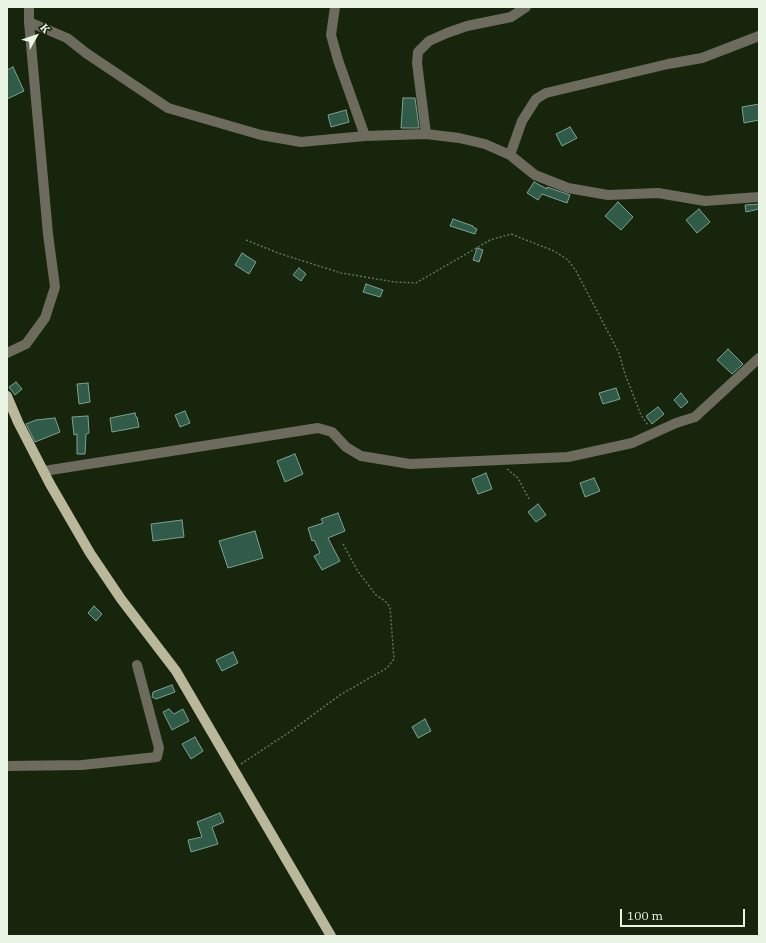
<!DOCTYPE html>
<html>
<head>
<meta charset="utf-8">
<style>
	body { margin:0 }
	#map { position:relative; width:766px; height:943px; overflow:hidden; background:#16250c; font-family:"IBM Plex Serif",serif }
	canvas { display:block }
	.frame { position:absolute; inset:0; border:8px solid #ebf5e5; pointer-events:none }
	.north { position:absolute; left:16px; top:16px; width:40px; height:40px; -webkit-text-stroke:3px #16250c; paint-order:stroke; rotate:50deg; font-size:11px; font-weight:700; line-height:16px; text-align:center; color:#ebf5e5 }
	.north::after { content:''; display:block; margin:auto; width:14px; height:18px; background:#ebf5e5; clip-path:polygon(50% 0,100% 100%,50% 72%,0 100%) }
	.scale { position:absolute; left:620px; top:909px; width:125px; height:18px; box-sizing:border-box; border:2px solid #ebf5e5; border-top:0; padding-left:5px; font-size:12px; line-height:14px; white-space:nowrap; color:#ebf5e5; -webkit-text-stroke:3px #16250c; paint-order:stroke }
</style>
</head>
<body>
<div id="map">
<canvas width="766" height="943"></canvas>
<div class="frame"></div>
<div class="north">K</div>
<div class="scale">100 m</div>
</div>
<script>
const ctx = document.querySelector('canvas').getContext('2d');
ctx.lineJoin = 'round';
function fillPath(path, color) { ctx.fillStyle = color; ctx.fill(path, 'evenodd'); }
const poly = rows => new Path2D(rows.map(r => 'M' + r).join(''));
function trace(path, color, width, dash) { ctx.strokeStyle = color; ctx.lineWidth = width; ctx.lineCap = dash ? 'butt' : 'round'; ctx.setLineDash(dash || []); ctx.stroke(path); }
const building = poly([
	[13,67,24,91,7,99,7,70,13,67],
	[403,98,415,98,419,128,401,128,403,98],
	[759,104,759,120,744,123,742,107,759,104],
	[346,110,349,122,331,127,328,115,346,110],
	[570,127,577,138,562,146,556,134,570,127],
	[534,182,547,189,547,187,570,195,567,203,542,194,538,200,527,193,534,182],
	[618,202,633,217,621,230,605,216,618,202],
	[759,204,759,209,746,212,745,205,759,204],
	[699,209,710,222,697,233,686,220,699,209],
	[453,219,473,226,473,227,477,229,475,234,450,226,453,219],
	[477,248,483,250,479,262,473,260,477,248],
	[242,253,256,262,249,274,235,265,242,253],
	[299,268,306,274,301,281,293,275,299,268],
	[366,284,383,290,380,297,363,292,366,284],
	[728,349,743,364,732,374,717,360,728,349],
	[16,382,22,389,15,395,9,387,16,382],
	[88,383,90,402,79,404,77,384,88,383],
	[616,388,620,399,603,404,599,393,616,388],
	[681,393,688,402,681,408,674,400,681,393],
	[658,407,664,414,652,424,646,416,658,407],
	[185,411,190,423,180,427,175,415,185,411],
	[135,413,136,417,137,417,139,427,112,432,110,418,135,413],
	[88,416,89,433,86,434,85,454,77,454,77,434,74,435,72,417,88,416],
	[55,418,60,432,35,442,26,424,36,420,55,418],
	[295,454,303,474,285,482,277,461,295,454],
	[486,473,492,489,478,494,472,479,486,473],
	[594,478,600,491,585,497,580,483,594,478],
	[538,504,546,515,536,522,528,512,538,504],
	[338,513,345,531,328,538,340,561,322,570,314,556,320,553,314,540,312,541,308,528,323,523,321,519,338,513],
	[182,520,184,537,153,541,151,524,182,520],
	[255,531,263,558,228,568,219,541,255,531],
	[94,606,102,614,96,621,88,613,94,606],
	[233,652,238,663,222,671,216,660,233,652],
	[172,685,175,692,156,699,152,697,153,692,172,685],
	[169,709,174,714,183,709,189,721,172,730,163,712,169,709],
	[425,719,431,731,418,738,412,727,425,719],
	[195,737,203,751,191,759,182,744,195,737],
	[220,813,224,822,212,827,218,844,191,852,188,840,202,837,197,822,220,813]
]);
fillPath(building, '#2f5b48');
trace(building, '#7ea291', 1);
trace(poly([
	[246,240,278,253,341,273,395,282,416,283,490,240,511,234,554,251,568,260,576,271,619,353,625,374,641,415,648,425],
	[507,469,518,478,529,499],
	[241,764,291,731,340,695,387,668,394,659,390,607,385,601,376,595,357,570,342,542]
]), '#64715c', 1.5, [2, 2]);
trace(poly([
	[335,7,331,35,338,60,365,136],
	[29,22,67,38,86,53,168,108,261,135,301,142,365,136,426,134,459,138,485,144,510,155,535,175,568,188,608,195,658,193,705,201,759,197],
	[426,134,417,63,418,52,429,41,447,33,467,26,511,17,526,7],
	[510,155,522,121,536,99,546,93,668,64,702,58,759,36],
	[7,353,26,344,45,318,55,287,48,234,29,22,29,7],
	[44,471,318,428,332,432,346,447,361,456,410,464,568,457,632,443,676,423,695,417,759,358],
	[7,766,82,765,157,757,159,748,137,665]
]), '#6c6b5d', 10);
trace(poly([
	[7,396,18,422,50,484,90,553,121,599,176,671,331,936]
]), '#bab89b', 10);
</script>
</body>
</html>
